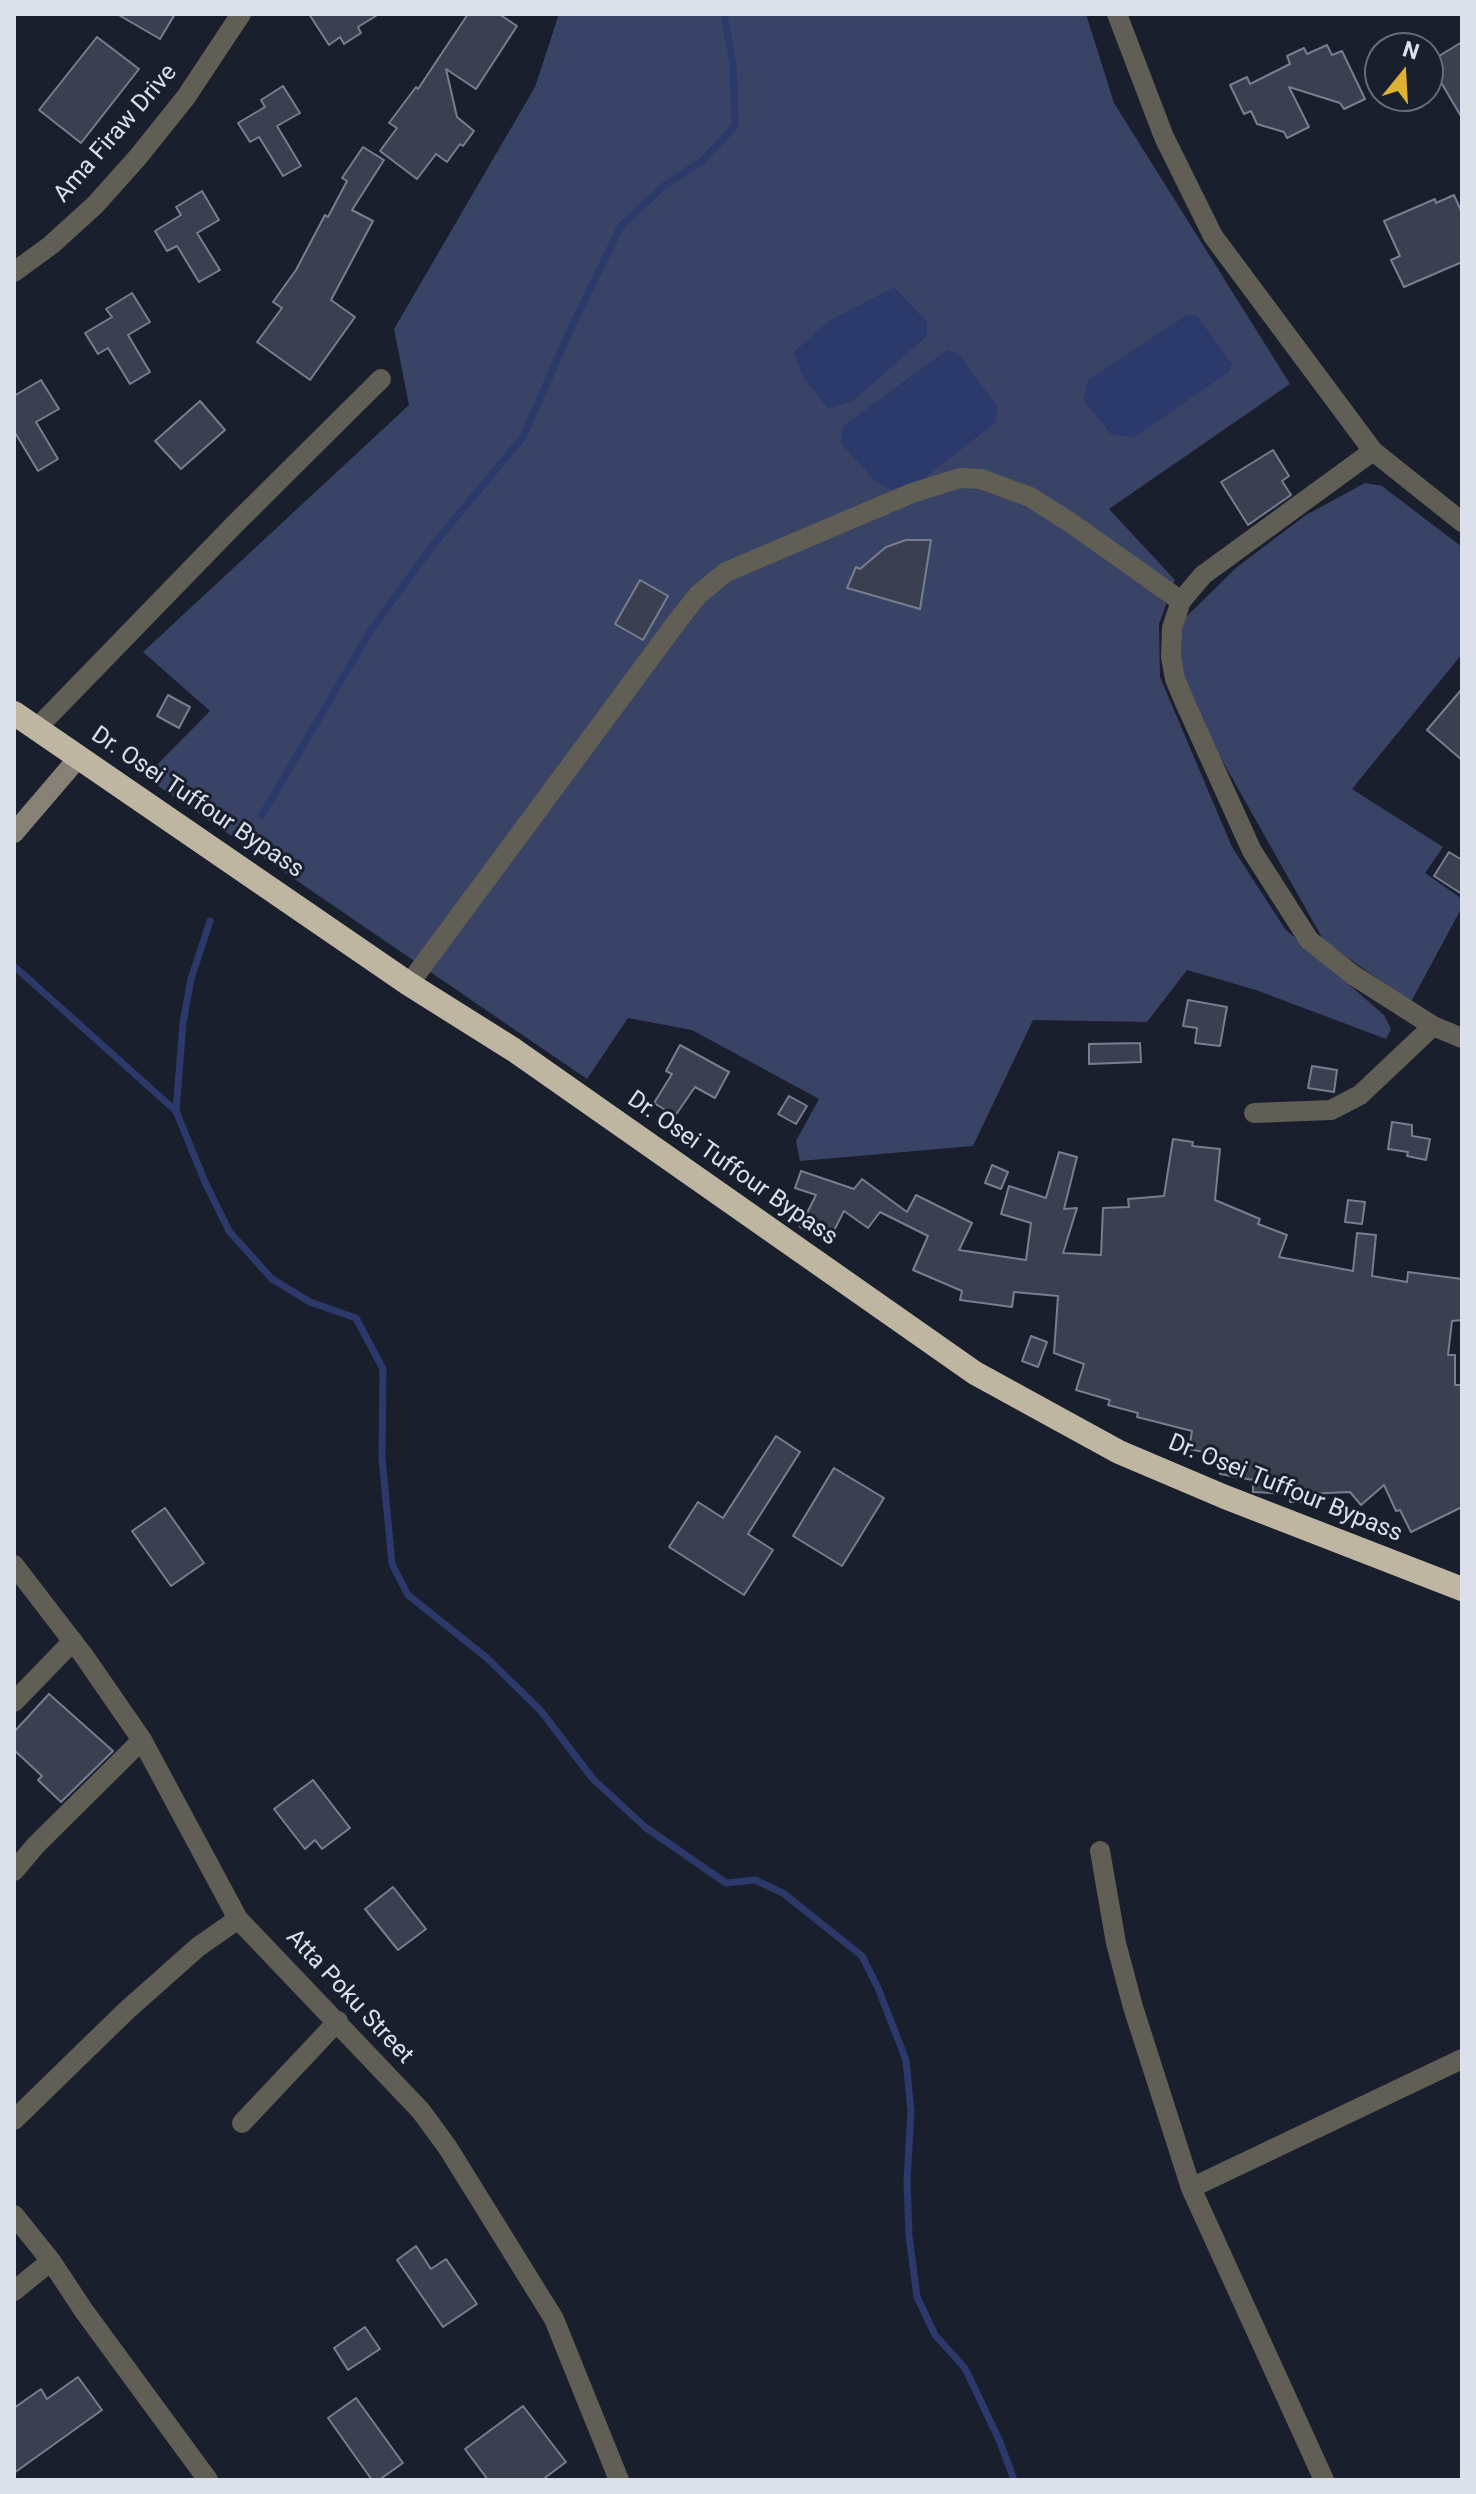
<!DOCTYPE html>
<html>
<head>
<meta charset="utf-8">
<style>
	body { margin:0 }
	#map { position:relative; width:1476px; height:2494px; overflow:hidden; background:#1a1f2e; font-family:Roboto,sans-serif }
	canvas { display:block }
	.frame { position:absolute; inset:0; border:16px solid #dce0ea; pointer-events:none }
	.north { position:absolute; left:1364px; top:32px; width:80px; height:80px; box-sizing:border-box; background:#1a1f2e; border:2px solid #686c79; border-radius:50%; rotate:18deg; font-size:22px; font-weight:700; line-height:32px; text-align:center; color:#dce0ea }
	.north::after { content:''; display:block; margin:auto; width:28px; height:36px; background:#deb133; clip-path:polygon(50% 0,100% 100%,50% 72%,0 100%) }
</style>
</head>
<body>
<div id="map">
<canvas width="1476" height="2494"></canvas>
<div class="frame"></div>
<div class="north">N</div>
</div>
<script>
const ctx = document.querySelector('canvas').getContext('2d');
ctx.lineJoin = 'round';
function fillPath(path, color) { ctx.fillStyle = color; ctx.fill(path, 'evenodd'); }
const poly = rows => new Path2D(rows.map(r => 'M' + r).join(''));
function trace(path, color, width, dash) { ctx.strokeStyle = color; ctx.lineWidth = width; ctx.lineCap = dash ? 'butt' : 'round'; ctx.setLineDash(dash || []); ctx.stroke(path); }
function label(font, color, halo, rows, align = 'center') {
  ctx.font = font + ' Roboto,sans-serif'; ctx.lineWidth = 6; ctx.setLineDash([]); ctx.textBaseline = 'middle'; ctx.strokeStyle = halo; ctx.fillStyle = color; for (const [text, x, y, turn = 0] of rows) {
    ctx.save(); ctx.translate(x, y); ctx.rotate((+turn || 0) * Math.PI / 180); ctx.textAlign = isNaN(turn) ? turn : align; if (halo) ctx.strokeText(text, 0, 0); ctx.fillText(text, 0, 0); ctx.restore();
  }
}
fillPath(poly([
	[559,14,1086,14,1114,103,1290,384,1109,509,1175,580,1159,624,1160,677,1232,847,1285,929,1384,1015,1391,1029,1386,1039,1256,990,1187,970,1147,1022,1033,1020,973,1146,800,1161,796,1141,819,1099,692,1030,628,1018,587,1079,145,777,210,711,143,652,409,405,394,329,535,87],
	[1365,483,1382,486,1462,547,1462,654,1352,789,1443,847,1425,873,1462,899,1462,907,1411,1002,1324,941,1187,698,1176,645,1186,617,1237,567,1306,515]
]), '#384366');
fillPath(poly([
	[894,287,927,322,927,336,853,401,828,408,803,377,794,352,829,321],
	[1187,315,1197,316,1232,364,1229,372,1133,438,1111,434,1083,400,1088,380],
	[947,350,958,353,997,406,996,422,917,484,893,491,874,480,841,443,843,426]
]), '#2c396b');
trace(poly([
	[262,815,371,630,433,545,523,437,571,328,621,226,665,185,702,161,735,126,733,64,724,14],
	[14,966,176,1111,205,1182,229,1231,272,1279,310,1302,356,1318,383,1369,382,1458,392,1564,408,1595,487,1658,541,1711,593,1779,645,1827,726,1883,755,1880,783,1893,862,1956,878,1988,906,2060,911,2111,907,2181,909,2236,917,2297,935,2335,965,2368,1000,2442,1014,2480],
	[176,1111,183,1023,191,979,210,921]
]), '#2c396b', 7);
const building = poly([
	[117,14,175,14,160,39,117,14],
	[309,14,379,14,358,27,361,33,344,44,340,37,329,45,309,14],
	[468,14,499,14,517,26,476,89,446,69,457,117,474,131,463,146,460,144,447,162,436,154,417,179,380,151,397,128,389,123,416,87,418,89,468,14],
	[97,37,139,69,81,143,39,110,97,37],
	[1462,42,1462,118,1429,62,1462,42],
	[1327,45,1332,55,1342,51,1365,99,1344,109,1340,103,1289,87,1309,127,1287,138,1284,132,1257,124,1251,111,1244,114,1230,85,1247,77,1250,84,1290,64,1287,56,1304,48,1307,54,1327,45],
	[283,86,300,113,277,126,301,166,283,176,259,137,250,142,238,123,265,107,261,100,283,86],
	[363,147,384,160,352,210,373,221,331,300,355,317,310,380,257,342,282,308,273,302,296,270,325,215,328,217,347,181,342,178,363,147],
	[202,191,219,220,197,233,220,270,199,282,177,246,167,251,155,231,181,215,176,207,202,191],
	[1454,195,1462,213,1462,262,1404,287,1391,260,1400,256,1384,221,1435,199,1436,203,1454,195],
	[132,293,150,322,128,335,150,372,130,384,108,348,98,354,85,333,112,317,106,309,132,293],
	[41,380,59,409,36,422,58,459,38,471,14,431,14,396,41,380],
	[200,401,225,430,181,469,155,441,200,401],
	[1273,450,1289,476,1282,481,1291,495,1248,525,1221,482,1273,450],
	[906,540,931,540,920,609,847,588,856,567,860,569,886,547,906,540],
	[640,580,668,596,643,640,615,624,640,580],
	[1462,689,1462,760,1427,730,1462,689],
	[168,695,190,707,179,728,157,716,168,695],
	[1449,852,1462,860,1462,894,1434,876,1449,852],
	[1188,1000,1227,1007,1220,1046,1195,1043,1197,1028,1183,1026,1188,1000],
	[1140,1043,1141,1062,1089,1064,1089,1044,1140,1043],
	[680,1045,729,1072,715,1098,695,1087,675,1116,654,1103,672,1074,666,1071,680,1045],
	[1312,1066,1337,1070,1334,1092,1308,1088,1312,1066],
	[789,1096,807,1106,796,1124,778,1114,789,1096],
	[1392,1122,1412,1125,1412,1136,1430,1139,1426,1160,1407,1156,1408,1152,1388,1149,1392,1122],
	[1173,1139,1193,1142,1192,1146,1220,1149,1215,1200,1260,1219,1258,1224,1287,1235,1279,1257,1353,1271,1357,1233,1376,1235,1372,1276,1407,1282,1408,1272,1462,1279,1462,1320,1452,1321,1448,1355,1455,1355,1455,1385,1462,1385,1462,1507,1411,1532,1400,1510,1396,1511,1384,1485,1361,1505,1350,1492,1307,1494,1308,1502,1290,1502,1290,1494,1253,1492,1253,1480,1220,1474,1224,1456,1189,1449,1192,1431,1137,1417,1138,1413,1108,1405,1110,1400,1076,1390,1084,1364,1054,1353,1058,1296,1014,1292,1012,1307,960,1300,962,1291,913,1270,928,1236,880,1212,868,1228,844,1211,828,1242,800,1227,816,1195,795,1188,801,1171,854,1189,862,1179,907,1212,916,1195,972,1223,959,1250,1026,1260,1031,1223,1001,1214,1009,1186,1046,1198,1059,1152,1077,1157,1064,1209,1077,1208,1063,1253,1101,1255,1103,1208,1129,1207,1128,1199,1164,1196,1173,1139],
	[992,1165,1008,1172,1001,1189,985,1183,992,1165],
	[1348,1200,1365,1202,1362,1224,1345,1222,1348,1200],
	[1031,1336,1047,1342,1038,1367,1022,1361,1031,1336],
	[776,1436,800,1452,748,1534,773,1550,744,1595,669,1547,698,1502,723,1518,776,1436],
	[834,1468,884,1498,842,1566,793,1536,834,1468],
	[165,1508,204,1563,171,1586,132,1531,165,1508],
	[49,1694,113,1751,61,1802,38,1780,42,1776,14,1750,14,1732,49,1694],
	[313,1780,350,1828,322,1849,315,1840,305,1849,274,1809,313,1780],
	[393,1887,426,1929,398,1950,365,1909,393,1887],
	[416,2246,431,2269,446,2259,477,2304,443,2327,397,2260,416,2246],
	[365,2327,380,2349,348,2370,334,2348,365,2327],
	[78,2377,102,2410,14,2473,14,2408,41,2389,47,2399,78,2377],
	[356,2398,403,2463,379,2480,372,2480,328,2418,356,2398],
	[523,2406,566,2462,542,2480,488,2480,465,2449,523,2406]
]);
fillPath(building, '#3a4050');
trace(building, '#777e90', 2);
trace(poly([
	[1117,14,1164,137,1213,236,1373,451,1462,522],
	[14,272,51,245,95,205,138,157,186,97,241,14],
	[1373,451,1203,575,1181,601,1172,628,1171,657,1175,679,1186,705,1252,851,1309,940,1353,975,1433,1026,1462,1038],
	[37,728,235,524,381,379],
	[409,984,679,619,698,595,726,572,912,493,960,478,981,479,1030,497,1071,523,1181,601],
	[1254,1113,1331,1110,1360,1095,1433,1026],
	[14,1565,84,1656,142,1740,238,1919,421,2111,448,2148,554,2319,619,2480],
	[14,1702,73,1641],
	[1100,1851,1116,1943,1133,2007,1191,2188,1324,2480],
	[14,1871,36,1845,142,1740],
	[14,2120,126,2011,198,1947,238,1919],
	[242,2123,338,2021],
	[1191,2188,1462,2059],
	[14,2215,51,2261,84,2311,208,2480],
	[14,2291,51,2261]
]), '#615e56', 20);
trace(poly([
	[14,833,79,757]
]), '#878175', 20);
trace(poly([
	[14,713,409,984,514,1050,975,1373,1119,1452,1225,1497,1462,1589]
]), '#beb6a1', 24);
label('24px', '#dce0ea', '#1a1f2e', [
	["Ama Firaw Drive",116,134,-49],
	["Dr. Osei Tuffour Bypass",197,803,34],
	["Dr. Osei Tuffour Bypass",732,1169,35],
	["Dr. Osei Tuffour Bypass",1285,1489,22],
	["Atta Poku Street",349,1997,47]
]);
</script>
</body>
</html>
